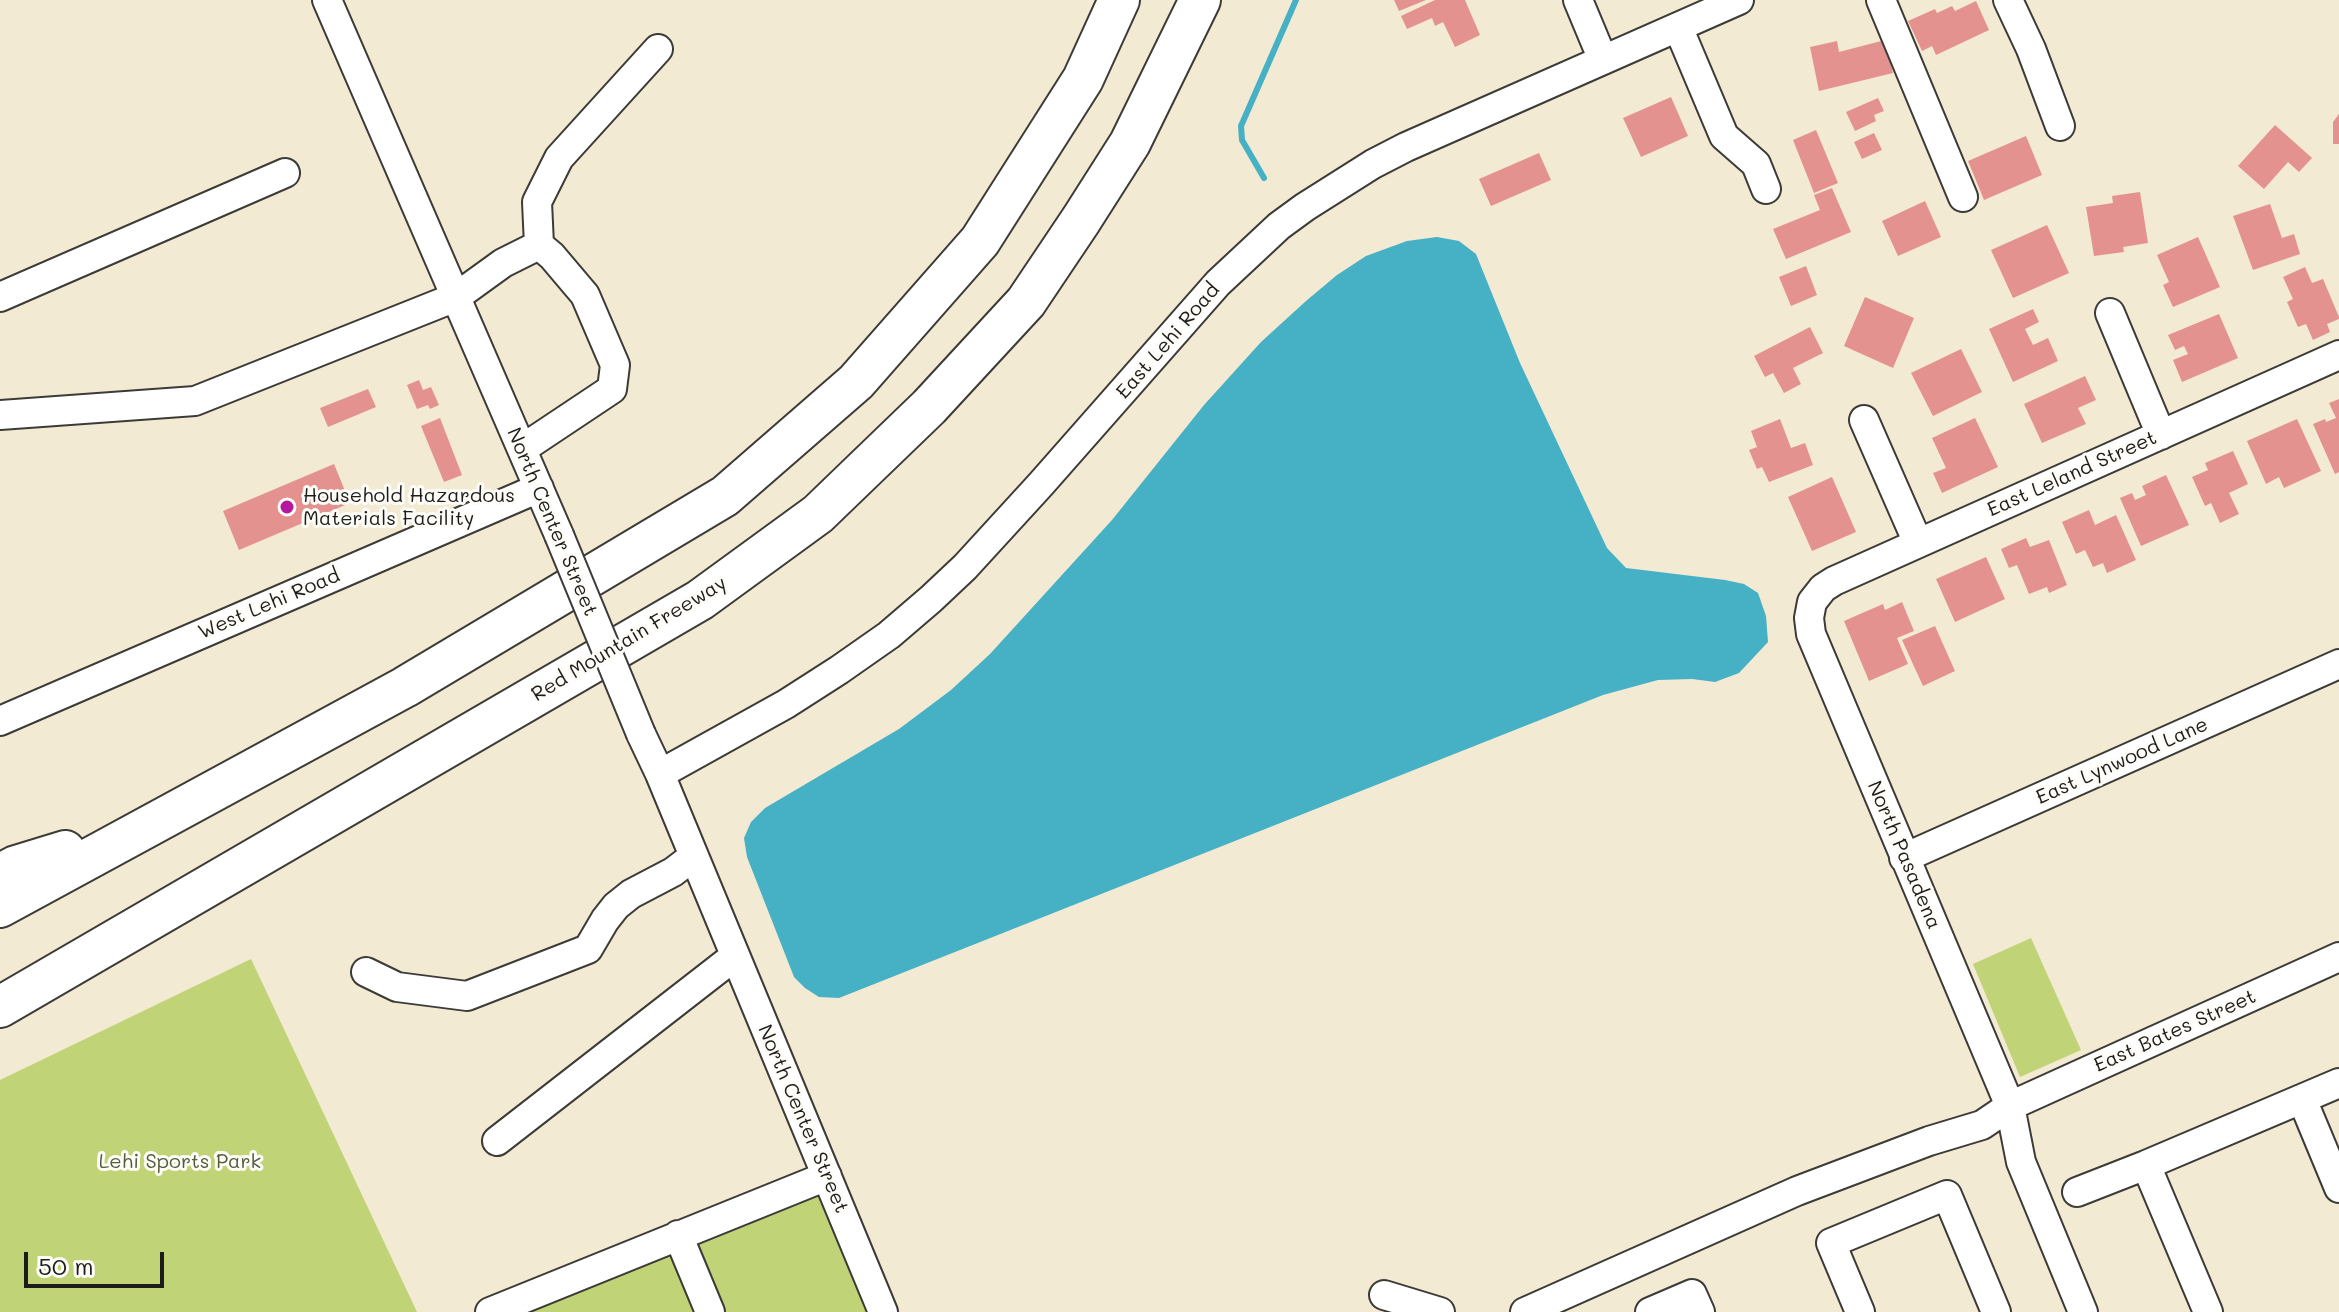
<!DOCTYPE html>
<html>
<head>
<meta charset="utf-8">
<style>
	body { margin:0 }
	#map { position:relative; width:2339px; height:1312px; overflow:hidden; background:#f2ead2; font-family:Mali,sans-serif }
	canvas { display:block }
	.scale { position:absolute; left:24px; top:1252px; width:140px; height:36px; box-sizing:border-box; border:4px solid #1c1c1c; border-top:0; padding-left:10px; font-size:24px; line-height:28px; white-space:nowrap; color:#1c1c1c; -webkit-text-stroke:6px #fdfcf7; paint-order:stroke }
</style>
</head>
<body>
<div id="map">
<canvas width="2339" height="1312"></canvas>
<div class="scale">50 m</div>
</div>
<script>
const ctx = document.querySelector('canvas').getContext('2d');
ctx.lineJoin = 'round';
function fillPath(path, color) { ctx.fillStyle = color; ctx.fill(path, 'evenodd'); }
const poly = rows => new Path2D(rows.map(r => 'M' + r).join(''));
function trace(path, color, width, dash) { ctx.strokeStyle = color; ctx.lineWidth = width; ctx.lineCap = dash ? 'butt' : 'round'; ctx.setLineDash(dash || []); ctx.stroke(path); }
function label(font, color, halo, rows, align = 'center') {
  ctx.font = font + ' Mali,sans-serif'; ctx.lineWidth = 6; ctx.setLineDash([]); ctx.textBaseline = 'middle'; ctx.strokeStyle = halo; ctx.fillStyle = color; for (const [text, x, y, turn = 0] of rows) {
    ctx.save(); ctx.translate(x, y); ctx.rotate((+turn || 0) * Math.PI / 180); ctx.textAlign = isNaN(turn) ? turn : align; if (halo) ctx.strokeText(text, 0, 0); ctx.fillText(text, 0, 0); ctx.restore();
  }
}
fillPath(poly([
	[2031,938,2081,1050,2020,1077,1973,964],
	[251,959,417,1312,0,1312,0,1080],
	[827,1176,883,1312,492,1312]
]), '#c0d477');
fillPath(poly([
	[1437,237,1459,241,1476,254,1520,363,1607,548,1626,568,1725,580,1744,584,1758,593,1766,616,1768,642,1739,673,1715,682,1692,679,1658,680,1603,695,839,998,819,997,805,988,794,977,747,857,744,838,751,822,765,808,899,729,951,690,990,654,1112,520,1204,405,1261,342,1306,301,1337,275,1366,256,1407,241]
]), '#46b0c5');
trace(poly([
	[1264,178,1242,140,1241,126,1296,0]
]), '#46b0c5', 6);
fillPath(poly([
	[1394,0,1426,0,1399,11],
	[1435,0,1465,0,1480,35,1455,47,1443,22,1435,26,1432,18,1407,29,1401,16],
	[1976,1,1989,30,1936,55,1932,46,1922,51,1908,21,1935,9,1937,13,1952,6,1955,11],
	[1885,40,1893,73,1819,91,1810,47,1837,41,1839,52],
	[1671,97,1688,136,1641,157,1623,118],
	[1878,98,1884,111,1874,115,1876,121,1855,131,1846,112],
	[2339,114,2339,144,2333,144,2333,122],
	[2275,125,2312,158,2299,172,2288,162,2264,189,2238,166],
	[1816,130,1838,183,1814,193,1793,140],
	[1874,133,1882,150,1862,159,1854,142],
	[2026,136,2042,175,1984,200,1968,161],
	[1539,153,1551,180,1491,206,1479,179],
	[1832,188,1851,232,1786,259,1773,229,1820,210,1814,195],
	[2140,192,2148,243,2123,247,2124,252,2094,256,2086,207,2113,203,2112,196],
	[1925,201,1941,237,1898,256,1882,221],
	[2270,204,2282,238,2294,234,2300,254,2253,270,2233,216],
	[2047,225,2069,273,2013,298,1991,250],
	[2198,237,2220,287,2173,307,2163,285,2169,282,2157,255],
	[1806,266,1817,295,1791,306,1779,277],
	[2305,267,2312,283,2323,279,2339,317,2339,319,2327,324,2330,332,2313,340,2306,324,2298,327,2287,302,2293,299,2283,277],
	[1865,297,1914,318,1893,368,1844,346],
	[2033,309,2039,322,2025,329,2033,345,2048,338,2058,361,2013,382,1989,329],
	[2219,314,2238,358,2182,382,2173,360,2188,354,2184,346,2175,350,2168,335],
	[1810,327,1823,353,1793,368,1801,384,1784,393,1773,373,1765,377,1754,356],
	[1961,349,1982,392,1933,416,1911,373],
	[2085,376,2096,400,2078,408,2086,424,2042,443,2024,404],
	[419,380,423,390,431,387,439,405,430,409,428,405,417,409,407,385],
	[368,389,376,407,328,427,320,408],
	[2339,399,2339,472,2335,474,2313,424,2325,419,2326,422,2336,418,2329,403],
	[440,418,462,475,444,482,421,426],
	[1975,418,1998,467,1942,493,1933,473,1946,468,1932,438],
	[1780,419,1791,448,1805,443,1813,465,1769,482,1762,467,1757,469,1749,450,1757,447,1751,431],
	[2297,419,2321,471,2284,488,2279,477,2266,484,2247,441],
	[2233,451,2248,484,2229,493,2239,514,2220,523,2211,503,2205,506,2192,477,2208,470,2205,463],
	[334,464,350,503,239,550,223,511],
	[2166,475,2189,525,2141,546,2120,498,2132,493,2135,500,2146,495,2142,486],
	[1832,477,1856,532,1812,551,1788,497],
	[2089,510,2095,525,2116,515,2136,560,2107,573,2103,563,2093,567,2085,550,2076,554,2062,522],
	[2026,538,2030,547,2049,540,2067,585,2049,593,2047,587,2029,594,2017,565,2009,568,2001,549],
	[1986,557,2005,599,1955,622,1936,579],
	[1902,602,1914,631,1897,638,1908,664,1869,681,1844,621,1883,604,1885,610],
	[1935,626,1955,671,1923,686,1902,640]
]), '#e49290');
const minor = poly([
	[327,0,559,535],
	[1578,0,1603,60],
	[1881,0,1963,197],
	[2008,0,2031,49,2060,126],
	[1678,27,1724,136,1756,164,1766,189],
	[539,245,537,202,559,158,658,49],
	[0,297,285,173],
	[2110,313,2161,435],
	[0,415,195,401,456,297,503,263,539,245,552,256,585,295,615,365,612,389,522,449],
	[1864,420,1918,543],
	[0,721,539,488],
	[641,734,660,774,883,1312],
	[660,774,786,704,839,670,889,635,931,599,965,567,1041,484,1218,283,1279,226,1305,207,1373,164,1406,147,1739,0],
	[1904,858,2339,664],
	[366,972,397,987,467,996,588,949,605,920,616,906,631,894,673,872,694,856],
	[2302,1099,2339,1188],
	[497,1141,735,956],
	[2146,1165,2208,1312],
	[2077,1192,2146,1165,2339,1083],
	[678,1235,710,1312],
	[1384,1295,1440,1312],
	[490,1312,827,1176],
	[1525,1312,1797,1191,1929,1141,1982,1125,2010,1106,2339,957],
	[1650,1312,1692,1294,1700,1312],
	[1860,1312,1831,1243,1947,1195,1996,1312],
	[2083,1312,2021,1162,2010,1106,1811,634,1809,618,1812,602,1823,588,1834,581,2339,355]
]);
const highway = poly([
	[0,874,16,866,65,851],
	[0,907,405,687,725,496,856,382,980,241,1083,79,1119,0],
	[0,1007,700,600,818,514,929,407,1026,302,1081,220,1130,143,1200,0]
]);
trace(minor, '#3c3b37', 32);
trace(highway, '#3c3b37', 44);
trace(minor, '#fff', 28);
trace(highway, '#fff', 40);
const minorBridge = poly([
	[559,535,641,734]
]);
trace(minorBridge, '#3c3b37', 32, []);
trace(minorBridge, '#fff', 28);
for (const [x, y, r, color] of [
	[287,507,8,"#b5179e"]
]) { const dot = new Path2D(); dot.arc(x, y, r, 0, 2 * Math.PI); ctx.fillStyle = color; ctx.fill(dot); trace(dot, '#fdfcf7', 3); }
label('20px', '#1c1c1c', '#fdfcf7', [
	["East Lehi Road",1168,341,-49],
	["East Leland Street",2072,474,-24],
	["North Center Street",552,522,67],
	["West Lehi Road",269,604,-23],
	["Red Mountain Freeway",629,639,-31],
	["East Lynwood Lane",2122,761,-24],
	["North Pasadena",1904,855,67],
	["East Bates Street",2175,1031,-24],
	["North Center Street",803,1119,67]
]);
label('20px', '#1c1c1c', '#fdfcf7', [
	["Household Hazardous",303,496],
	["Materials Facility",303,519]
], 'left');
label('20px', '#555c3c', '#fdfcf7', [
	["Lehi Sports Park",180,1162]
]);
</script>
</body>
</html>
